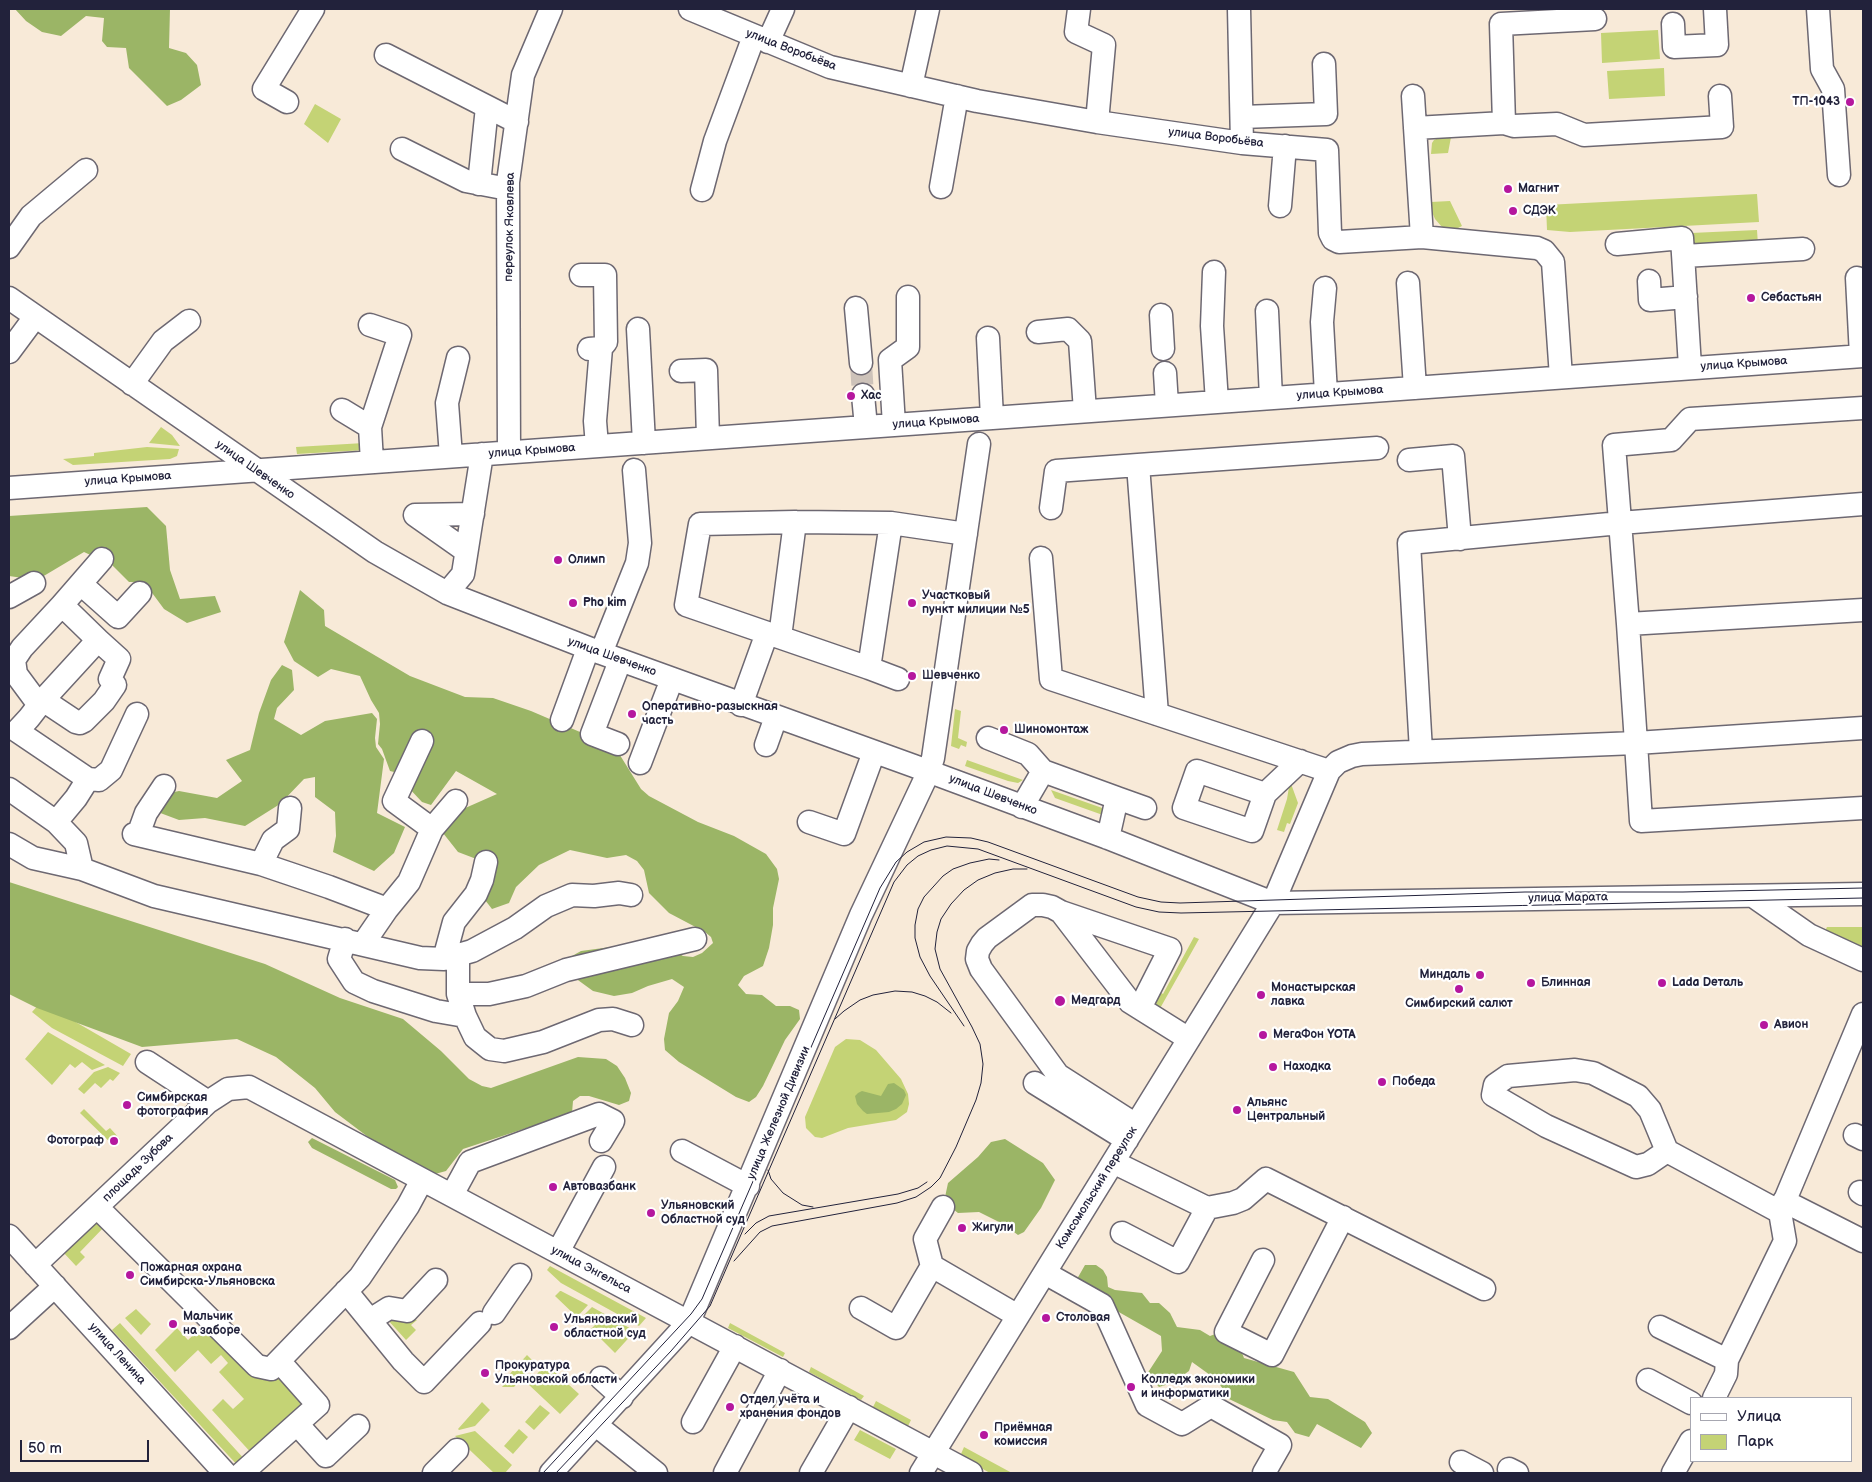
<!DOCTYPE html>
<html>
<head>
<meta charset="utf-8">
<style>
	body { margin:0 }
	#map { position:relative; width:1872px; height:1482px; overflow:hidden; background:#f8ead8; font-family:"Balsamiq Sans",sans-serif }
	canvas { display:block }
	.frame { position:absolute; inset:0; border:10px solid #22223b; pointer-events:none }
	.legend { position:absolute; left:1690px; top:1397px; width:162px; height:65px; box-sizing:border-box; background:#fff; border:1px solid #a7a7b1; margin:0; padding:6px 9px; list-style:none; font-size:15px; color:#22223b }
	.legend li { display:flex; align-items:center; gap:10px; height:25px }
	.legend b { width:25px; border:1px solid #a7a7b1 }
	.scale { position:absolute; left:20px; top:1440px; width:129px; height:22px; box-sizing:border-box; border:2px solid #22223b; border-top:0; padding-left:6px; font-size:15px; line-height:18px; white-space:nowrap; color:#22223b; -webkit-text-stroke:4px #fff; paint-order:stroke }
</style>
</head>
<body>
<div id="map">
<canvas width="1872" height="1482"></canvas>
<div class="frame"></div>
<ul class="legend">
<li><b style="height:6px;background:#fff"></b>Улица</li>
<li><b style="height:14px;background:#c4d375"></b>Парк</li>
</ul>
<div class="scale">50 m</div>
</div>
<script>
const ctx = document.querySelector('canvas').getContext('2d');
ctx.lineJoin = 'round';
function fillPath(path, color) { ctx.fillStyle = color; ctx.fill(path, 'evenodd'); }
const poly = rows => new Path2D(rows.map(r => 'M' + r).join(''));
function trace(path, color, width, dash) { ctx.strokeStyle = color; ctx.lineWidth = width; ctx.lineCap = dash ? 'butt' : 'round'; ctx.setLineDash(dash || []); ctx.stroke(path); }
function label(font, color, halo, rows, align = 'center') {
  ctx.font = font + ' "Balsamiq Sans",sans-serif'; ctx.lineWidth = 4.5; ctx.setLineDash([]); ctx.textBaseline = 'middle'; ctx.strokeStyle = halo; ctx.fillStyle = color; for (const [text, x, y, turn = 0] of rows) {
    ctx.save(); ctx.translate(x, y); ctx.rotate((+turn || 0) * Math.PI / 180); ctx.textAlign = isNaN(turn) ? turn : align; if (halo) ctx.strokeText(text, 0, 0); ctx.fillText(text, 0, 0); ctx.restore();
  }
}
fillPath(poly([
	[1658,30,1660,59,1602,63,1601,33],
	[1664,68,1665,96,1609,99,1607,71],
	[315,104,341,119,328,143,304,124],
	[1452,132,1448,153,1431,154,1432,143,1434,140],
	[1757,194,1759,222,1570,232,1547,230,1546,205],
	[1450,201,1462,226,1456,229,1446,229,1442,227,1435,219,1432,212,1431,202],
	[1757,230,1758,245,1692,248,1691,233],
	[161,427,172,435,180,446,149,443],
	[364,443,365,450,297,454,296,447],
	[147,447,179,449,177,456,170,459,73,465,63,459,94,456,94,453],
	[955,709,961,711,958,738,967,742,966,747,961,745,959,749,951,746],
	[967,760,1023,780,1018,783,1008,781,965,766],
	[1290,781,1298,803,1290,824,1287,823,1284,832,1277,830,1287,799],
	[1051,790,1108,810,1103,815,1100,814,1055,798],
	[1827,927,1863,927,1863,948,1827,933,1826,929],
	[1194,937,1199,939,1158,1012,1156,1010,1156,990,1163,994],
	[41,1002,131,1054,123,1066,52,1028,32,1012],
	[48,1032,105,1065,92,1070,82,1062,75,1068,70,1064,52,1085,25,1059],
	[846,1039,860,1040,876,1050,901,1079,908,1094,909,1104,907,1112,896,1120,848,1128,822,1138,815,1137,806,1128,805,1117,835,1047],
	[108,1067,120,1073,113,1081,110,1079,101,1088,95,1083,84,1094,78,1089,94,1072],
	[84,1109,106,1131,110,1128,120,1139,114,1146,80,1113],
	[99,1218,106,1225,80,1252,85,1257,76,1266,63,1252],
	[550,1266,646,1318,639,1326,561,1283,547,1270],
	[560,1291,561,1291,588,1305,577,1317,555,1296],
	[592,1307,635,1331,615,1353,591,1329,595,1325,584,1315],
	[136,1309,151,1324,141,1335,125,1318],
	[394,1316,417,1320,411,1325,416,1330,406,1340,386,1318],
	[208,1321,290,1378,312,1403,254,1456,212,1410,223,1399,233,1409,244,1399,219,1372,228,1363,221,1355,211,1364,198,1350,175,1372,155,1350,177,1328,188,1340],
	[120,1323,247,1462,240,1468,112,1330],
	[730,1323,785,1353,783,1357,728,1328],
	[527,1355,535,1363,514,1387,502,1387,507,1381,505,1379],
	[546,1364,579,1394,560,1414,528,1384],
	[811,1367,864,1396,861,1400,809,1372],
	[876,1401,911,1420,908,1426,873,1407],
	[482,1402,490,1410,475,1426,459,1430,458,1429],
	[540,1405,550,1413,534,1430,525,1422],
	[519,1429,528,1437,513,1454,504,1446],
	[860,1430,896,1449,890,1459,854,1440],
	[475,1431,512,1465,505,1473,494,1473,455,1436],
	[964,1447,1012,1473,990,1473,961,1457,961,1454]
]), '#c4d375');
fillPath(poly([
	[15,9,170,9,169,48,186,53,197,65,201,85,181,100,167,106,129,68,126,48,107,47,102,41,104,18,86,16,61,36,42,32,26,21],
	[147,507,166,526,170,570,180,599,215,596,221,612,187,623,164,609,144,582,129,582,112,565,84,552,37,580,9,576,9,516],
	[300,590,324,610,325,626,410,676,465,697,493,698,531,711,601,741,618,752,641,789,649,796,698,822,734,836,766,854,777,869,779,879,773,908,773,925,769,948,763,966,744,976,738,985,746,994,762,995,776,1006,790,1006,799,1010,800,1019,785,1040,763,1086,756,1097,749,1102,736,1097,679,1062,665,1050,664,1039,669,1013,678,1001,684,987,672,979,648,986,632,993,614,996,593,991,571,975,569,960,572,956,581,951,618,946,672,949,683,956,693,957,702,953,713,943,711,937,705,932,669,913,649,893,644,870,637,861,626,855,607,858,570,850,539,865,516,887,509,903,492,909,485,900,479,860,458,852,443,833,463,809,497,794,456,771,431,805,422,802,407,786,417,742,407,747,401,761,394,772,390,771,382,749,378,744,380,724,379,713,371,700,360,676,331,669,318,677,294,661,284,642],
	[282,665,292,670,294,690,277,708,274,719,301,735,325,721,372,713,377,719,375,738,376,747,384,759,377,813,405,827,394,853,374,871,333,852,336,836,335,812,315,797,315,777,304,779,280,804,245,826,205,818,179,820,147,808,155,796,179,791,217,798,242,781,226,760,250,750,259,713,271,680],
	[9,882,265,964,340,998,403,1019,441,1051,469,1079,482,1086,491,1088,578,1057,606,1059,617,1066,625,1078,631,1093,629,1101,619,1105,589,1096,580,1096,573,1101,572,1113,463,1149,446,1171,435,1174,376,1143,335,1112,315,1088,276,1057,237,1039,142,1047,37,1008,9,994],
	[894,1083,904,1090,906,1095,902,1104,896,1109,889,1112,867,1114,863,1111,857,1104,855,1096,858,1093,862,1091,881,1096,888,1084],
	[312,1138,395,1180,398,1187,396,1189,391,1189,312,1148,308,1142],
	[1005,1139,1043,1163,1055,1180,1041,1208,1024,1232,1018,1235,1003,1224,979,1212,958,1213,944,1202,948,1183,978,1157,991,1142],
	[1085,1265,1096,1265,1103,1270,1107,1277,1108,1287,1115,1290,1142,1293,1150,1303,1159,1303,1170,1313,1177,1327,1200,1330,1210,1336,1218,1333,1239,1345,1244,1358,1294,1372,1310,1397,1328,1399,1365,1422,1372,1433,1361,1448,1317,1424,1309,1437,1295,1433,1287,1422,1273,1420,1229,1399,1217,1380,1192,1362,1189,1371,1172,1383,1159,1387,1147,1374,1162,1351,1161,1336,1073,1286]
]), '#9bb566');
trace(poly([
	[861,363,863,395]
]), '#cdc2b9', 22, [22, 11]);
const minor = poly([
	[690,9,830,67,977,101,1097,122,1242,143,1327,150,1330,233,1333,239,1339,242,1422,237,1537,248,1544,251,1553,262,1561,377],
	[1079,9,1076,32,1104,45,1097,122],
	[1239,9,1242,143],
	[1818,9,1822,69,1833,89,1839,175],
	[1673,24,1674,47,1717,45,1715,9],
	[768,42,783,9],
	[386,55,517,122],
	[911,86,928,9],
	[1413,96,1422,237],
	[287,102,264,89,313,9],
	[1242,117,1326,114,1324,64],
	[1504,123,1514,126,1557,124,1584,135,1722,127,1720,96],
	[1415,128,1504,123,1501,24,1595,19],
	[402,149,466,181,508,189],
	[479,184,487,107],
	[941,187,957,96],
	[702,190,715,141,754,36],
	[1280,206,1285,146],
	[1617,244,1682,238,1690,367],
	[9,247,31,216,86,170],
	[1684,256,1803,249],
	[1214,272,1212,326,1217,402],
	[581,275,605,275,606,342,601,348],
	[1857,278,1861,356],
	[1649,281,1650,300,1686,297],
	[1408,283,1415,388],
	[1325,288,1322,322,1326,394],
	[9,298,375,552,447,593,601,653,914,766,1108,838,1273,903,1863,894],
	[856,308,861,363],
	[1267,311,1271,398],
	[1161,315,1163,349],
	[370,325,400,335,370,427,372,462],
	[638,329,644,443],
	[1038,332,1068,329,1080,341,1085,411],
	[988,338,992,418],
	[589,349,601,348,595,421,597,446],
	[9,352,35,317],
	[681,371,706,370,708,438],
	[1165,373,1167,405],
	[132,384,163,341,189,321],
	[863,395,866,427],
	[342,410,370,427],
	[894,425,890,360,908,347,908,297],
	[509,452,508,182,523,75,551,9],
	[451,456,447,403,458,358],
	[1409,460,1453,456,1460,539],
	[1138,465,1377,448],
	[9,488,1863,356],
	[1051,508,1056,471,1138,465,1157,714],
	[795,522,891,523,869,668,686,605,700,524,795,522],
	[891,523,966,534],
	[466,551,415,515,473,514],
	[1041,558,1051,679,1329,771],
	[102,559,62,605,98,640,43,700,29,718,17,731,88,779,99,780,111,770,137,714],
	[81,584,118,617,140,593],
	[447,593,463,574,482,454],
	[9,597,34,583],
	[1863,610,1628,624,1636,743,1863,728],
	[1628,624,1614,445,1671,440,1690,419,1863,408],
	[780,637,795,522],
	[601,653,637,563,640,543,634,470],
	[869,668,898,679],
	[43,700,76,722,80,723,84,721,104,701,115,685,110,679,119,659,98,640],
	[39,705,16,674,14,660,22,648,62,605],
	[741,705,767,633],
	[562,720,588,649],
	[988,738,1028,754,1043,771,1117,798,1108,838],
	[422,741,394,801,432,829],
	[618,744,592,734,620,661],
	[766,745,776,717],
	[1421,751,1409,543,1620,523,1863,504],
	[640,763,672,679],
	[9,789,56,822,76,843,82,869,154,896,420,958,444,959,472,951,515,928,546,906,572,895,594,896,619,893,631,895],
	[1265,794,1197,771,1184,808,1252,831,1265,794,1300,761],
	[1117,798,1145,808],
	[1022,807,1043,771],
	[56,822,76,798,88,779],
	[809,822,844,834,874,752],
	[134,834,261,864,273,840,288,829,290,808],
	[138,835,146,813,164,786],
	[9,844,33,858,82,869],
	[261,864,329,887,387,909],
	[1753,896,1809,935,1863,960],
	[1061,912,1170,949,1140,1008],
	[345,939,339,959,354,982,373,991,436,1011,465,1016],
	[363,944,387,909,409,882,432,829,456,801],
	[458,955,458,994,465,1016,475,1037,490,1049,504,1051,543,1042,599,1020,613,1019,632,1025],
	[444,959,454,922,476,894,482,880,486,862],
	[458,994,489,994,526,986,566,970,695,939],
	[147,1062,208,1102],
	[1035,1083,1127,1140],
	[1136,1125,1058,1075,981,969,977,959,978,951,982,944,987,938,1032,905,1043,905,1052,907,1061,912,1130,1002,1189,1039],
	[1855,1135,1863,1139],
	[682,1151,748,1186],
	[1667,1151,1648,1164,1636,1167,1546,1126,1493,1095,1495,1085,1508,1076,1575,1070,1593,1073,1638,1096,1650,1110,1667,1151,1780,1212],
	[1113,1162,1207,1208,1233,1203,1243,1199,1266,1179,1484,1289],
	[1860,1192,1863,1194],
	[452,1195,470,1162,599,1114,613,1121,601,1141],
	[1784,1201,1863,1241],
	[97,1207,257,1366,271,1369,360,1277,408,1206,422,1180],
	[943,1207,925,1239,932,1266,1018,1316],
	[1122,1233,1178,1262,1207,1208],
	[9,1236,225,1473],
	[558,1252,604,1167],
	[1263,1260,1226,1332,1272,1355,1343,1217],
	[35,1265,208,1102,228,1089,249,1087,971,1473],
	[1045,1273,1102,1305,1147,1405,1182,1424,1211,1406,1280,1445,1264,1473],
	[346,1291,403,1361,424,1382,480,1323],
	[861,1308,896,1328,932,1266],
	[494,1313,520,1275],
	[370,1320,389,1308,407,1311,436,1280],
	[1660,1327,1727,1360],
	[9,1328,55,1286],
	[601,1378,622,1397],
	[1648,1380,1691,1403],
	[1714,1398,1726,1374,1727,1360,1785,1241,1780,1212,1863,1014],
	[693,1422,735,1346],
	[297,1424,326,1456,358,1426],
	[596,1425,656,1473],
	[1461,1462,1482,1473],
	[1509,1469,1517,1473],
	[242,1473,318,1405,279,1361],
	[434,1473,457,1450],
	[551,1473,689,1322,861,915,929,771,933,758,979,444],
	[725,1473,780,1370],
	[811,1473,849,1407],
	[921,1473,1273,903,1329,771,1338,762,1352,756,1362,754,1636,743,1641,821,1863,808],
	[1673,1473,1691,1441]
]);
trace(minor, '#6d6872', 25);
trace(minor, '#fff', 22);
trace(poly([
	[835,1019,844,1011,860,1000,873,995,895,991,912,992,925,996,937,1002,951,1013],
	[964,1026,930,976,920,957,915,938,915,925,918,909,924,897,943,876,953,869,970,863,989,859,999,860],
	[768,1170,771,1179,783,1193,802,1205,813,1207],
	[745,1234,756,1223,769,1216,898,1194,918,1188,927,1182],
	[734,1261,760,1232,772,1226,897,1203,916,1197,931,1187,940,1178,956,1147,976,1100,981,1083,983,1064,980,1044,972,1027,940,969,935,949,937,932,941,919,951,904,964,890,978,880,995,873,1013,869,1027,869],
	[543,1473,691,1314,702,1299,880,888,896,862,907,852,924,842,946,837,971,838,988,842,1138,897,1161,902,1180,903,1525,892,1683,892,1863,888],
	[556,1473,671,1351,710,1306,894,882,907,865,918,856,931,850,947,846,978,849,1136,907,1159,912,1181,913,1863,898]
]), '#22223b', 1);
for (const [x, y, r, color] of [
	[1850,102,5,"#b5179e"],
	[1508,189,5,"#b5179e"],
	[1513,211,5,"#b5179e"],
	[1751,298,5,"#b5179e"],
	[851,396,5,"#b5179e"],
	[558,560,5,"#b5179e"],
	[573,603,5,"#b5179e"],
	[912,603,5,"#b5179e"],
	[912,676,5,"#b5179e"],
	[632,714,5,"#b5179e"],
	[1004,730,5,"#b5179e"],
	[1480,975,5,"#b5179e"],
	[1531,983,5,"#b5179e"],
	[1662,983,5,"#b5179e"],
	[1459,989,5,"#b5179e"],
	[1261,995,5,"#b5179e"],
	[1060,1001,6,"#b5179e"],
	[1764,1025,5,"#b5179e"],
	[1263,1035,5,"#b5179e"],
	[1273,1067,5,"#b5179e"],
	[1382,1082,5,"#b5179e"],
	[127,1105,5,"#b5179e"],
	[1237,1110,5,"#b5179e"],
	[114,1141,5,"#b5179e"],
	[553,1187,5,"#b5179e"],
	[651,1213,5,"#b5179e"],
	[962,1228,5,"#b5179e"],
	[130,1275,5,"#b5179e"],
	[1046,1318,5,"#b5179e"],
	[173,1324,5,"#b5179e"],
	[554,1327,5,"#b5179e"],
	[485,1373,5,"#b5179e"],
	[1131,1387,5,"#b5179e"],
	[730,1407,5,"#b5179e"],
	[984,1435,5,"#b5179e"]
]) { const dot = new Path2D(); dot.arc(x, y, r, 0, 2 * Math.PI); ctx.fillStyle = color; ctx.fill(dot); trace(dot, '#fff', 2); }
label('12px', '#22223b', '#fff', [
	["улица Воробьёва",791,50,21],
	["улица Воробьёва",1216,138,7],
	["переулок Яковлева",510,227,-89],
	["улица Крымова",1744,364,-4],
	["улица Крымова",1340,393,-4],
	["улица Крымова",936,422,-4],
	["улица Крымова",532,451,-4],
	["улица Шевченко",255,470,35],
	["улица Крымова",128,479,-4],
	["улица Шевченко",612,657,20],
	["улица Шевченко",993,795,21],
	["улица Марата",1568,898,-1],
	["улица Железной Дивизии",779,1113,-67],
	["площадь Зубова",138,1168,-44],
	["Комсомольский переулок",1097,1188,-58],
	["улица Энгельса",591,1270,28],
	["улица Ленина",117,1354,48]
]);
label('bold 12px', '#22223b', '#fff', [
	["ТП-1043",1840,102,"right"],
	["Магнит",1518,189],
	["СДЭК",1523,211],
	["Себастьян",1761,298],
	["Хас",861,396],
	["Олимп",568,560],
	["Участковый",922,596],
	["пункт милиции №5",922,610],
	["Pho kim",583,603],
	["Шевченко",922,676],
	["Оперативно-разыскная",642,707],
	["часть",642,721],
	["Шиномонтаж",1014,730],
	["Миндаль",1470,975,"right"],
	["Блинная",1541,983],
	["Lada Dеталь",1672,983],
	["Монастырская",1271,988],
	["лавка",1271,1002],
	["Медгард",1071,1001],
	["Симбирский салют",1459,1004,"center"],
	["Авион",1774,1025],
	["МегаФон YOTA",1273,1035],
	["Находка",1283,1067],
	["Победа",1392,1082],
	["Симбирская",137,1098],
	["фотография",137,1112],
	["Альянс",1247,1103],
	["Центральный",1247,1117],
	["Фотограф",104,1141,"right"],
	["Автовазбанк",563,1187],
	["Ульяновский",661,1206],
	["Областной суд",661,1220],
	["Жигули",972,1228],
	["Пожарная охрана",140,1268],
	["Симбирска-Ульяновска",140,1282],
	["Мальчик",183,1317],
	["на заборе",183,1331],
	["Столовая",1056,1318],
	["Ульяновский",564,1320],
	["областной суд",564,1334],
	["Прокуратура",495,1366],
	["Ульяновской области",495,1380],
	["Колледж экономики",1141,1380],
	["и информатики",1141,1394],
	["Отдел учёта и",740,1400],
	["хранения фондов",740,1414],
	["Приёмная",994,1428],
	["комиссия",994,1442]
], 'left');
</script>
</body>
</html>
